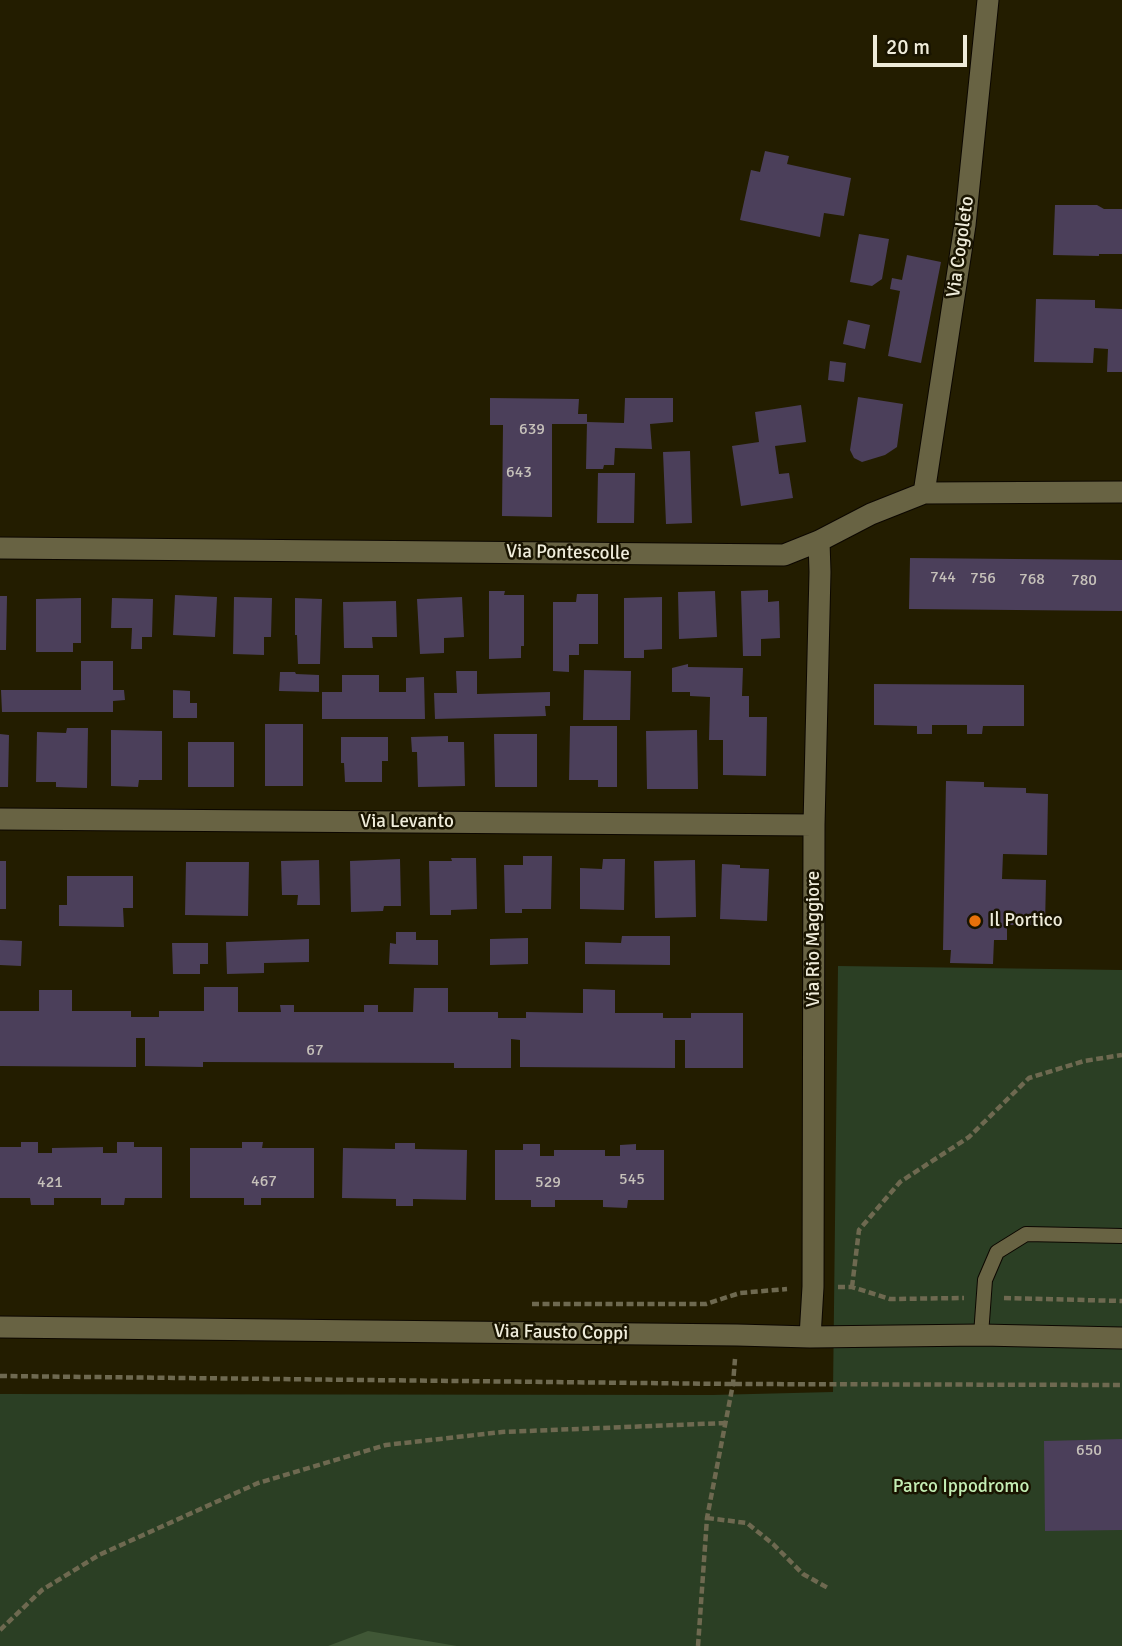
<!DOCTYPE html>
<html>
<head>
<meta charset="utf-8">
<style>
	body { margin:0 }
	#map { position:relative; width:1122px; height:1646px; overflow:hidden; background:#231d00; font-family:Signika,sans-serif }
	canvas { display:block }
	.scale { position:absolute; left:873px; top:35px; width:94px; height:32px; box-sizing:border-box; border:4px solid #efecda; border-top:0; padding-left:9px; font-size:21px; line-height:24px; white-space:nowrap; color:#efecda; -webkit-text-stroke:5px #191400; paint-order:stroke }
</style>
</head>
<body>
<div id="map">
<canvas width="1122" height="1646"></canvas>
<div class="scale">20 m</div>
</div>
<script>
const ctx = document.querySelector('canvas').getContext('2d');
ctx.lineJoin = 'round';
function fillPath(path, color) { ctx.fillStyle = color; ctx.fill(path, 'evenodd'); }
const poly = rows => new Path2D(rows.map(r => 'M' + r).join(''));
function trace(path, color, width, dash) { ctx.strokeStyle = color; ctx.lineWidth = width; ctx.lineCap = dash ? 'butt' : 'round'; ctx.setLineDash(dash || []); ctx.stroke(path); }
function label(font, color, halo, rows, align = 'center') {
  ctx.font = font + ' Signika,sans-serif'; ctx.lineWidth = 5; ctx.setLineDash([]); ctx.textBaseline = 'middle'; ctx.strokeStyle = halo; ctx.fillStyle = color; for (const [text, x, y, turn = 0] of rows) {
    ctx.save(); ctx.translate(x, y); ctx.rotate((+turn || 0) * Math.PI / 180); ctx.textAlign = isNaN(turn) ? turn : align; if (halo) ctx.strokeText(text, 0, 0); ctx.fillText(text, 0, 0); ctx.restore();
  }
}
fillPath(poly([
	[838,966,1122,970,1122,1646,0,1646,0,1394,712,1395,833,1392]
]), '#2b3f24');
fillPath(poly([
	[368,1631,457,1646,458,1646,328,1646]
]), '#405736');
fillPath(poly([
	[765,151,789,156,787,164,851,178,844,216,824,213,820,237,740,220,751,170,760,172],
	[1055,205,1097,205,1104,209,1122,209,1122,254,1099,254,1099,256,1053,255],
	[859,234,889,239,882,279,872,286,850,282],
	[907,255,941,262,921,363,888,356,900,291,890,289,892,278,902,280],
	[1036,299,1095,300,1095,308,1122,309,1122,372,1107,372,1108,349,1094,348,1093,363,1034,362],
	[848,320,870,325,865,349,843,344],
	[830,361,846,363,844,382,828,380],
	[858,397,903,404,897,447,885,455,862,462,854,458,850,450],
	[490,398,579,399,578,414,587,414,587,424,552,424,552,517,502,516,503,425,490,425],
	[625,398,673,398,673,422,650,424,652,449,615,448,614,465,604,465,603,469,586,469,587,422,624,423],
	[801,405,806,442,775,446,779,474,789,473,793,498,741,506,732,446,759,442,755,412],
	[690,451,692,523,666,524,663,452],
	[598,473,635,473,634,523,597,523],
	[910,558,1122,560,1122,611,909,609],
	[768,590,768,602,779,601,780,638,761,639,761,656,743,656,741,591],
	[489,591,505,591,504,595,524,595,524,646,521,646,521,658,489,659],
	[715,591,717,637,679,639,678,592],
	[577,594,598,594,598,644,579,644,579,655,569,655,569,672,553,671,553,602,576,602],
	[175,595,217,597,215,637,173,635],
	[0,596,7,596,6,650,0,650],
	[234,597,272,598,271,637,264,637,264,655,233,654],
	[462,597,464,637,444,638,444,653,420,654,417,599],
	[662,597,662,649,644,650,644,658,624,658,624,598],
	[81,598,81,643,73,643,73,652,36,652,36,599],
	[112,598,153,599,152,637,142,637,142,649,131,649,132,628,111,628],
	[295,598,322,599,320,664,298,664,297,635,295,635],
	[396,601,397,637,372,637,373,648,344,648,343,602],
	[81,661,113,661,113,690,124,690,125,700,113,701,113,712,2,712,1,690,81,690],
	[688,664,688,667,743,668,742,696,749,696,749,717,767,717,766,776,723,775,723,740,709,740,710,697,690,696,690,692,672,692,672,668],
	[584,670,631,671,630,720,583,720],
	[456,671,477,671,477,694,550,692,550,706,545,706,546,716,435,719,434,693,457,693],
	[280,672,295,672,296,674,319,675,319,692,279,691],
	[342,675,379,675,379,692,406,692,406,678,424,677,425,719,322,719,322,692,342,692],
	[874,684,1024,685,1024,726,983,726,982,734,967,734,967,725,932,725,932,734,917,734,917,726,874,725],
	[173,690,190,691,190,703,197,703,197,718,173,718],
	[265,724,303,724,303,786,265,786],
	[570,726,617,726,617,787,598,787,598,780,569,780],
	[67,728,88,728,87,788,56,787,56,782,36,782,37,732,66,733],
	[111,730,162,731,162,780,139,780,138,787,111,786],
	[697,730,698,789,647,789,646,731],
	[0,734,9,735,8,787,0,787],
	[494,734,537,734,537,787,495,787],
	[448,736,448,742,464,742,465,786,418,787,417,752,412,752,411,737],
	[341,737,388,737,388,761,382,761,382,782,345,782,344,763,341,763],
	[188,742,234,742,234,787,188,787],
	[946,781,984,782,984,787,1026,788,1026,793,1048,794,1047,855,1003,854,1002,879,1046,880,1045,925,1007,925,1007,940,994,940,993,964,950,963,951,950,943,950],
	[523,856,552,856,551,909,522,909,522,913,505,913,504,865,523,865],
	[451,858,476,858,477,909,451,910,451,915,430,915,429,861,452,861],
	[400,859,401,906,384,906,383,911,351,912,350,861],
	[603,859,625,859,624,910,580,909,580,868,602,869],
	[319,860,320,905,297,905,298,895,282,895,281,861],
	[695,860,696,917,655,918,654,861],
	[0,861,6,861,6,909,0,909],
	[186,862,249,862,248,916,185,915],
	[722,864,740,865,740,868,769,869,767,921,720,919],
	[67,876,133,876,133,908,123,908,124,927,59,926,59,905,67,905],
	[396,932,416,932,416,940,438,940,438,965,389,964,390,943,396,944],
	[622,936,670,936,670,965,585,964,585,942,621,943],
	[528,938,528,964,490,965,490,939],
	[309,939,309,962,264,963,264,973,227,974,226,942],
	[0,940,22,941,21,966,0,965],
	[172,943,208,943,208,964,200,964,200,974,173,974],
	[204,987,238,987,238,1012,281,1012,280,1005,294,1005,294,1012,364,1012,364,1005,378,1005,378,1012,413,1012,414,988,448,988,448,1012,498,1012,498,1018,526,1018,526,1012,583,1013,583,989,615,990,615,1013,663,1013,663,1018,691,1018,691,1013,743,1013,743,1068,685,1068,685,1040,675,1040,675,1068,520,1067,520,1040,511,1039,511,1068,454,1068,454,1063,203,1062,203,1067,145,1066,145,1038,136,1038,136,1067,0,1066,0,1011,39,1011,39,990,72,990,72,1011,131,1011,131,1017,159,1017,159,1011,204,1011],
	[21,1142,38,1142,38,1153,52,1153,52,1148,103,1147,103,1153,117,1153,117,1142,134,1142,134,1147,162,1147,162,1198,125,1198,124,1205,101,1205,101,1198,54,1198,54,1205,31,1205,30,1198,0,1198,0,1147,21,1147],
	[242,1142,263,1142,262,1148,314,1148,314,1198,261,1198,261,1205,244,1205,244,1198,190,1198,190,1148,242,1148],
	[395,1143,415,1143,415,1149,467,1150,466,1200,413,1199,413,1206,396,1206,396,1199,342,1198,343,1148,395,1149],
	[523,1144,540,1144,540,1156,554,1156,554,1150,605,1150,605,1156,620,1156,620,1145,636,1144,636,1150,664,1150,664,1200,628,1200,627,1208,603,1207,603,1200,555,1200,555,1207,531,1207,531,1200,495,1200,495,1150,523,1150],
	[1122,1439,1122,1530,1045,1531,1044,1441]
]), '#4b3f5a');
const lane = poly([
	[981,1335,985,1280,997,1252,1026,1234,1122,1236]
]);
const street = poly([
	[924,493,965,225,988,0],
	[0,548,784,555,819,541,871,514,924,493,1122,492],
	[0,819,814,825],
	[0,1327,737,1335,810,1337,981,1335,1122,1338],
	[810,1337,813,1287,814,825,820,572,819,541]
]);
trace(lane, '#0c0700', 16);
trace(street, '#0c0700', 23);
trace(poly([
	[838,1287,852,1287,890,1299,964,1298],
	[852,1287,859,1230,900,1182,969,1137,1029,1078,1084,1061,1122,1055],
	[1004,1298,1122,1301],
	[532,1304,706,1304,740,1293,787,1289],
	[0,1376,733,1384,1122,1385],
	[707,1518,747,1523,773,1544,803,1574,828,1588],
	[0,1630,42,1590,99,1555,258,1483,386,1445,502,1432,725,1423],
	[698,1646,707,1518,733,1384,735,1359]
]), '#6e6950', 4.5, [7, 3.5]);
trace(lane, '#686343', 14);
trace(street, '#686343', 21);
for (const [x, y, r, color] of [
	[975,921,7,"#e8710a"]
]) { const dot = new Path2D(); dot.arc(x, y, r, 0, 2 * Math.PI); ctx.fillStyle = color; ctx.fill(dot); trace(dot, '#191400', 2.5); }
label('16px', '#c6c1ba', null, [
	["639",532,430],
	["643",519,473],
	["744",943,578],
	["756",983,579],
	["768",1032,580],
	["780",1084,581],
	["67",315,1051],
	["545",632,1180],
	["467",264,1182],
	["421",50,1183],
	["529",548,1183],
	["650",1089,1451]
]);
label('19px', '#efecda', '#191400', [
	["Via Cogoleto",961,247,-82],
	["Via Pontescolle",568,553,1],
	["Via Levanto",407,822],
	["Via Rio Maggiore",814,939,-90],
	["Via Fausto Coppi",561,1333,1]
]);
label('19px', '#efecda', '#191400', [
	["Il Portico",989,921]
], 'left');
label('19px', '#c4eeb4', '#191400', [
	["Parco Ippodromo",961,1487]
]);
</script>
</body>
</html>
